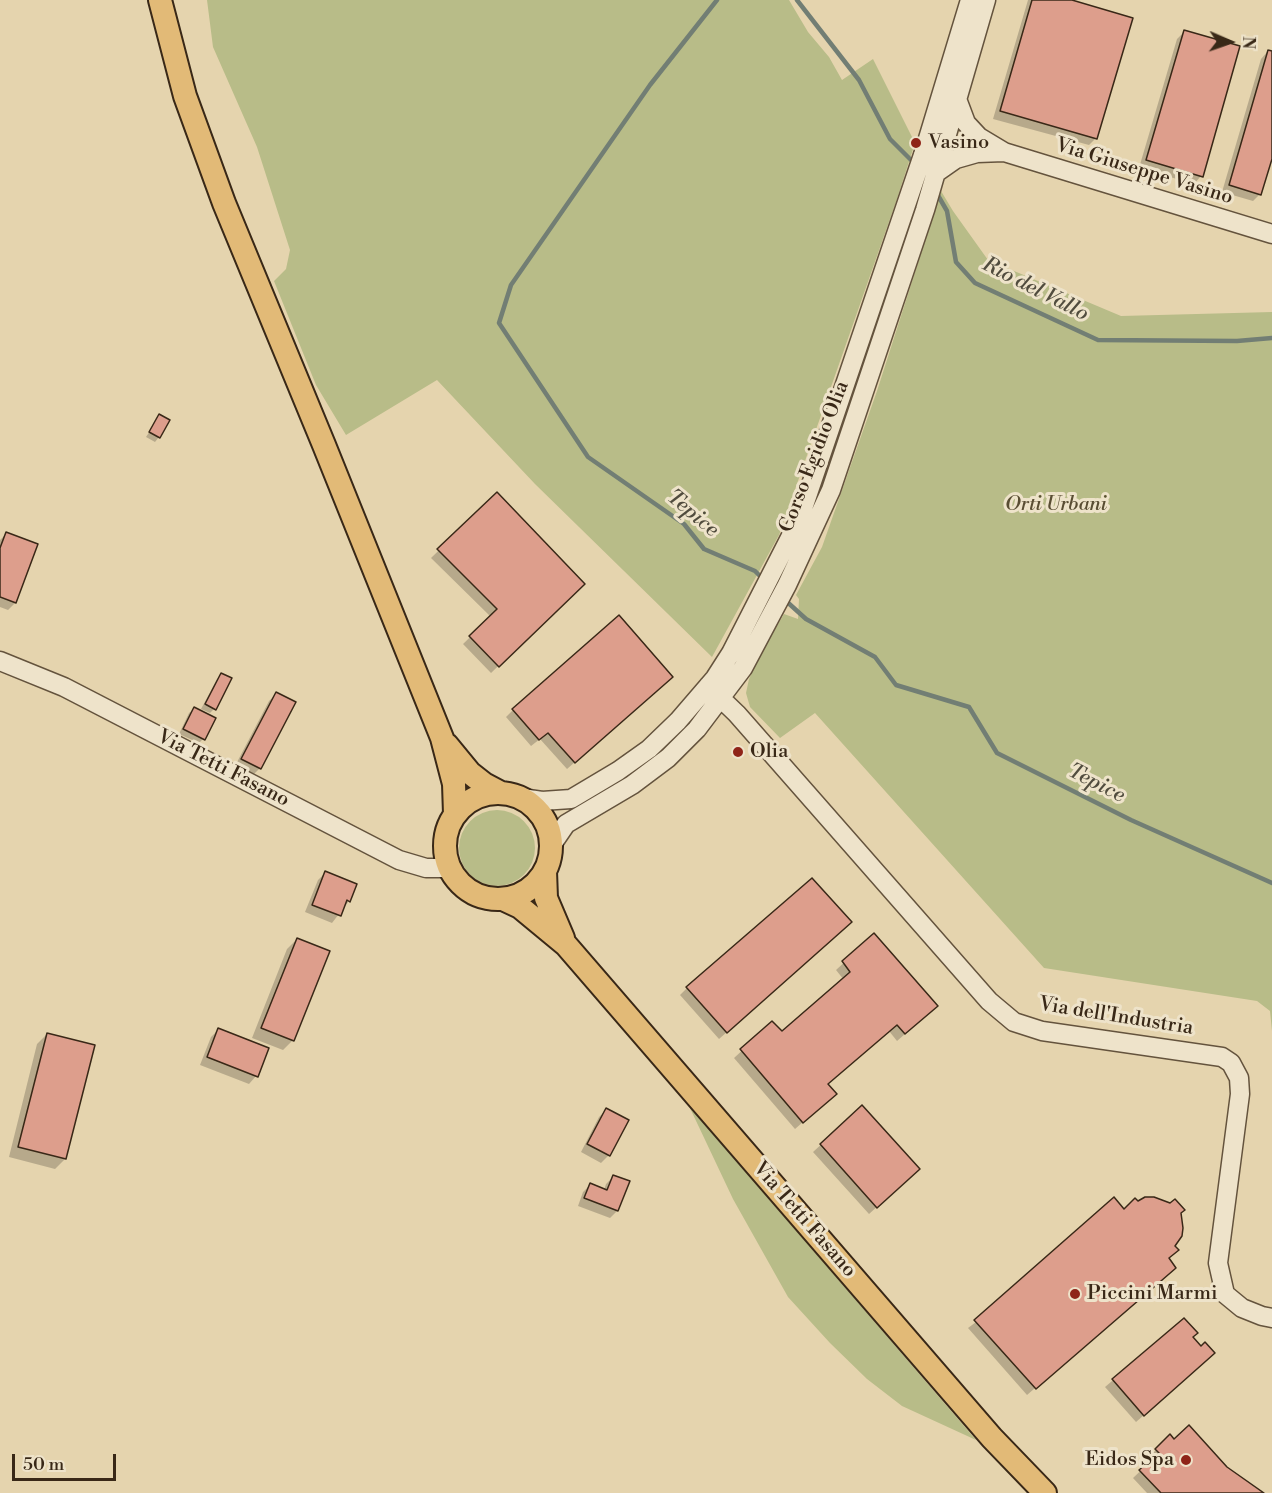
<!DOCTYPE html>
<html>
<head>
<meta charset="utf-8">
<style>
	body { margin:0 }
	#map { position:relative; width:1272px; height:1493px; overflow:hidden; background:#e5d4ae; font-family:"Libre Bodoni",serif }
	canvas { display:block }
	.north { position:absolute; left:1200px; top:12px; width:60px; height:60px; -webkit-text-stroke:4px #eee3ca; paint-order:stroke; rotate:92deg; font-size:16px; font-weight:700; line-height:24px; text-align:center; color:#392817 }
	.north::after { content:''; display:block; margin:auto; width:21px; height:27px; background:#392817; clip-path:polygon(50% 0,100% 100%,50% 72%,0 100%) }
	.scale { position:absolute; left:12px; top:1454px; width:104px; height:27px; box-sizing:border-box; border:3px solid #392817; border-top:0; padding-left:8px; font-size:18px; line-height:21px; white-space:nowrap; color:#392817; -webkit-text-stroke:4px #eee3ca; paint-order:stroke }
</style>
</head>
<body>
<div id="map">
<canvas width="1272" height="1493"></canvas>
<div class="north">N</div>
<div class="scale">50 m</div>
</div>
<script>
const ctx = document.querySelector('canvas').getContext('2d');
ctx.lineJoin = 'round';
function fillPath(path, color) { ctx.fillStyle = color; ctx.fill(path, 'evenodd'); }
const poly = rows => new Path2D(rows.map(r => 'M' + r).join(''));
function trace(path, color, width, dash) { ctx.strokeStyle = color; ctx.lineWidth = width; ctx.lineCap = dash ? 'butt' : 'round'; ctx.setLineDash(dash || []); ctx.stroke(path); }
function label(font, color, halo, rows, align = 'center') {
  ctx.font = font + ' "Libre Bodoni",serif'; ctx.lineWidth = 6; ctx.setLineDash([]); ctx.textBaseline = 'middle'; ctx.strokeStyle = halo; ctx.fillStyle = color; for (const [text, x, y, turn = 0] of rows) {
    ctx.save(); ctx.translate(x, y); ctx.rotate((+turn || 0) * Math.PI / 180); ctx.textAlign = isNaN(turn) ? turn : align; if (halo) ctx.strokeText(text, 0, 0); ctx.fillText(text, 0, 0); ctx.restore();
  }
}
fillPath(poly([
	[207,0,789,0,808,32,829,57,842,80,873,59,915,143,897,199,779,535,712,657,535,484,437,380,346,435,316,385,274,281,286,269,290,250,257,147,213,47],
	[941,191,953,211,988,260,1121,316,1272,312,1272,1031,1270,1011,1257,1001,1044,968,815,713,780,738,750,707,746,693,749,679,759,656,784,614,798,619,799,599,796,595,822,547,877,391],
	'459 848a38 38 0 1 1 76 0a38 38 0 1 1-76 0Z',
	[689,1106,958,1419,976,1440,902,1406,867,1379,830,1343,788,1297,733,1199]
]), '#b8bc88');
fillPath(poly([
	[1028,0,1067,0,1096,138,1089,145,993,119],
	[1184,32,1201,176,1194,184,1139,168,1177,39],
	[1268,51,1272,52,1272,154,1260,194,1253,201,1222,192,1261,59],
	[160,416,159,437,155,442,146,437],
	[497,494,583,584,491,673,463,644,491,617,431,558],
	[6,534,36,545,15,603,8,610,0,607,0,540],
	[222,674,214,709,210,713,201,709,217,679],
	[664,684,567,769,540,739,531,746,506,717,513,710],
	[276,694,260,768,253,775,235,766,269,701],
	[194,709,203,739,199,743,179,734,189,713],
	[325,873,349,901,332,923,305,912,318,880],
	[843,930,719,1039,680,995,687,988],
	[874,935,929,1013,897,1041,889,1031,827,1085,827,1101,795,1129,734,1058,772,1023,782,1033,844,980,836,970],
	[297,939,293,1040,283,1050,252,1038,287,949],
	[218,1030,267,1049,256,1076,249,1084,200,1065,211,1037],
	[47,1034,65,1159,55,1169,9,1157,37,1044],
	[862,1107,911,1176,869,1214,813,1152],
	[606,1110,627,1121,609,1155,601,1163,581,1152,599,1117],
	[613,1177,617,1211,610,1218,578,1206,583,1192,590,1185,604,1190,606,1184],
	[1124,1211,1179,1213,1167,1259,1166,1275,1027,1395,968,1328],
	[1184,1320,1191,1337,1206,1361,1136,1422,1105,1387],
	[1170,1436,1174,1441,1226,1468,1261,1493,1147,1493,1133,1478,1152,1460,1149,1457]
]), '#0003');
trace(poly([
	[717,0,650,85,511,285,499,323,588,457,684,524,704,549,755,571,764,580],
	[797,0,859,80,890,139,915,164],
	[936,192,947,211,956,262,975,283,1098,340,1237,341,1272,338],
	[785,600,806,619,875,657,896,685,969,707,997,753,1131,820,1272,883]
]), '#727e74', 4.5);
const building = poly([
	[1032,0,1072,0,1133,18,1097,139,1000,111,1032,0],
	[1184,30,1240,46,1203,177,1146,160,1184,30],
	[1268,50,1272,51,1272,159,1261,195,1229,185,1268,50],
	[159,414,170,420,160,438,149,432,159,414],
	[497,492,585,584,499,667,469,636,497,609,437,549,497,492],
	[6,532,38,544,16,603,0,597,0,548,6,532],
	[619,615,673,677,575,763,548,733,539,740,512,709,619,615],
	[221,673,232,678,216,710,205,704,221,673],
	[276,692,296,702,261,769,241,759,276,692],
	[194,707,216,718,205,740,183,729,194,707],
	[325,871,357,884,350,902,347,900,341,916,312,905,325,871],
	[812,878,852,922,727,1033,686,987,812,878],
	[874,933,938,1006,905,1034,897,1025,828,1084,837,1094,803,1123,740,1049,772,1021,782,1031,850,972,842,961,874,933],
	[297,938,330,951,294,1041,261,1028,297,938],
	[218,1028,269,1048,258,1077,207,1057,218,1028],
	[47,1033,95,1045,66,1159,18,1147,47,1033],
	[862,1105,920,1169,877,1208,820,1144,862,1105],
	[606,1108,629,1120,610,1156,587,1144,606,1108],
	[613,1175,630,1181,618,1211,584,1198,590,1183,607,1190,613,1175],
	[1114,1197,1124,1209,1135,1198,1138,1201,1145,1197,1154,1197,1170,1203,1175,1199,1185,1210,1181,1213,1183,1228,1182,1236,1175,1246,1179,1250,1169,1258,1176,1268,1036,1389,974,1320,1114,1197],
	[1184,1318,1198,1333,1193,1337,1201,1346,1205,1342,1215,1353,1144,1416,1112,1379,1184,1318],
	[1189,1425,1227,1467,1264,1493,1161,1493,1139,1470,1159,1453,1155,1449,1170,1434,1174,1439,1189,1425]
]);
fillPath(building, '#dd9e8c');
trace(building, '#392817', 1.5);
const minor = poly([
	[957,99,966,123,979,137,1004,152,1272,234],
	[936,173,956,159,977,153,1004,152],
	[0,661,64,687,399,860,426,868,449,868],
	[708,686,737,714,989,1001,1014,1022,1042,1031,1222,1057,1231,1063,1239,1078,1240,1094,1218,1263,1225,1294,1242,1308,1262,1316,1272,1318],
	[522,798,542,801,571,799,618,771,649,749,678,721,715,678,731,653,799,520,923,155,970,0],
	[551,846,566,824,632,785,668,758,697,729,743,668,787,585,831,490,925,210,986,0]
]);
const major = poly([
	[160,0,185,96,224,203,324,445,442,738,454,784,455,814],
	[447,745,470,773,484,784,501,793],
	'445 846a53 53 0 1 1 106 0a53 53 0 1 1-106 0Z',
	[545,871,546,898,563,938],
	[505,900,520,907,566,945,992,1438,1045,1493]
]);
trace(minor, '#64533d', 21);
trace(major, '#392817', 26);
trace(minor, '#eee3ca', 18);
trace(major, '#e2ba77', 22);
for (const [x, y, r, color] of [
	[916,143,6,"#8f2418"],
	[738,752,6,"#8f2418"],
	[1075,1294,6,"#8f2418"],
	[1186,1460,6,"#8f2418"]
]) { const dot = new Path2D(); dot.arc(x, y, r, 0, 2 * Math.PI); ctx.fillStyle = color; ctx.fill(dot); trace(dot, '#eee3ca', 2); }
label('20px', '#392817', '#eee3ca', [
	["Vasino",928,143],
	["Olia",750,752],
	["Piccini Marmi",1087,1294],
	["Eidos Spa",1174,1460,"right"]
], 'left');
label('20px', '#392817', '#eee3ca', [
	["Via Giuseppe Vasino",1144,172,17],
	["Corso Egidio Olia",815,457,-69],
	["Via Tetti Fasano",223,769,27],
	["Via dell'Industria",1116,1017,9],
	["Via Tetti Fasano",804,1220,49]
]);
label('italic 20px', '#594d33', '#eee3ca', [
	["Orti Urbani",1056,505]
]);
label('italic 21px', '#514c3e', '#eee3ca', [
	["Rio del Vallo",1035,290,27],
	["Tepice",692,514,40],
	["Tepice",1096,784,27]
]);
</script>
</body>
</html>
